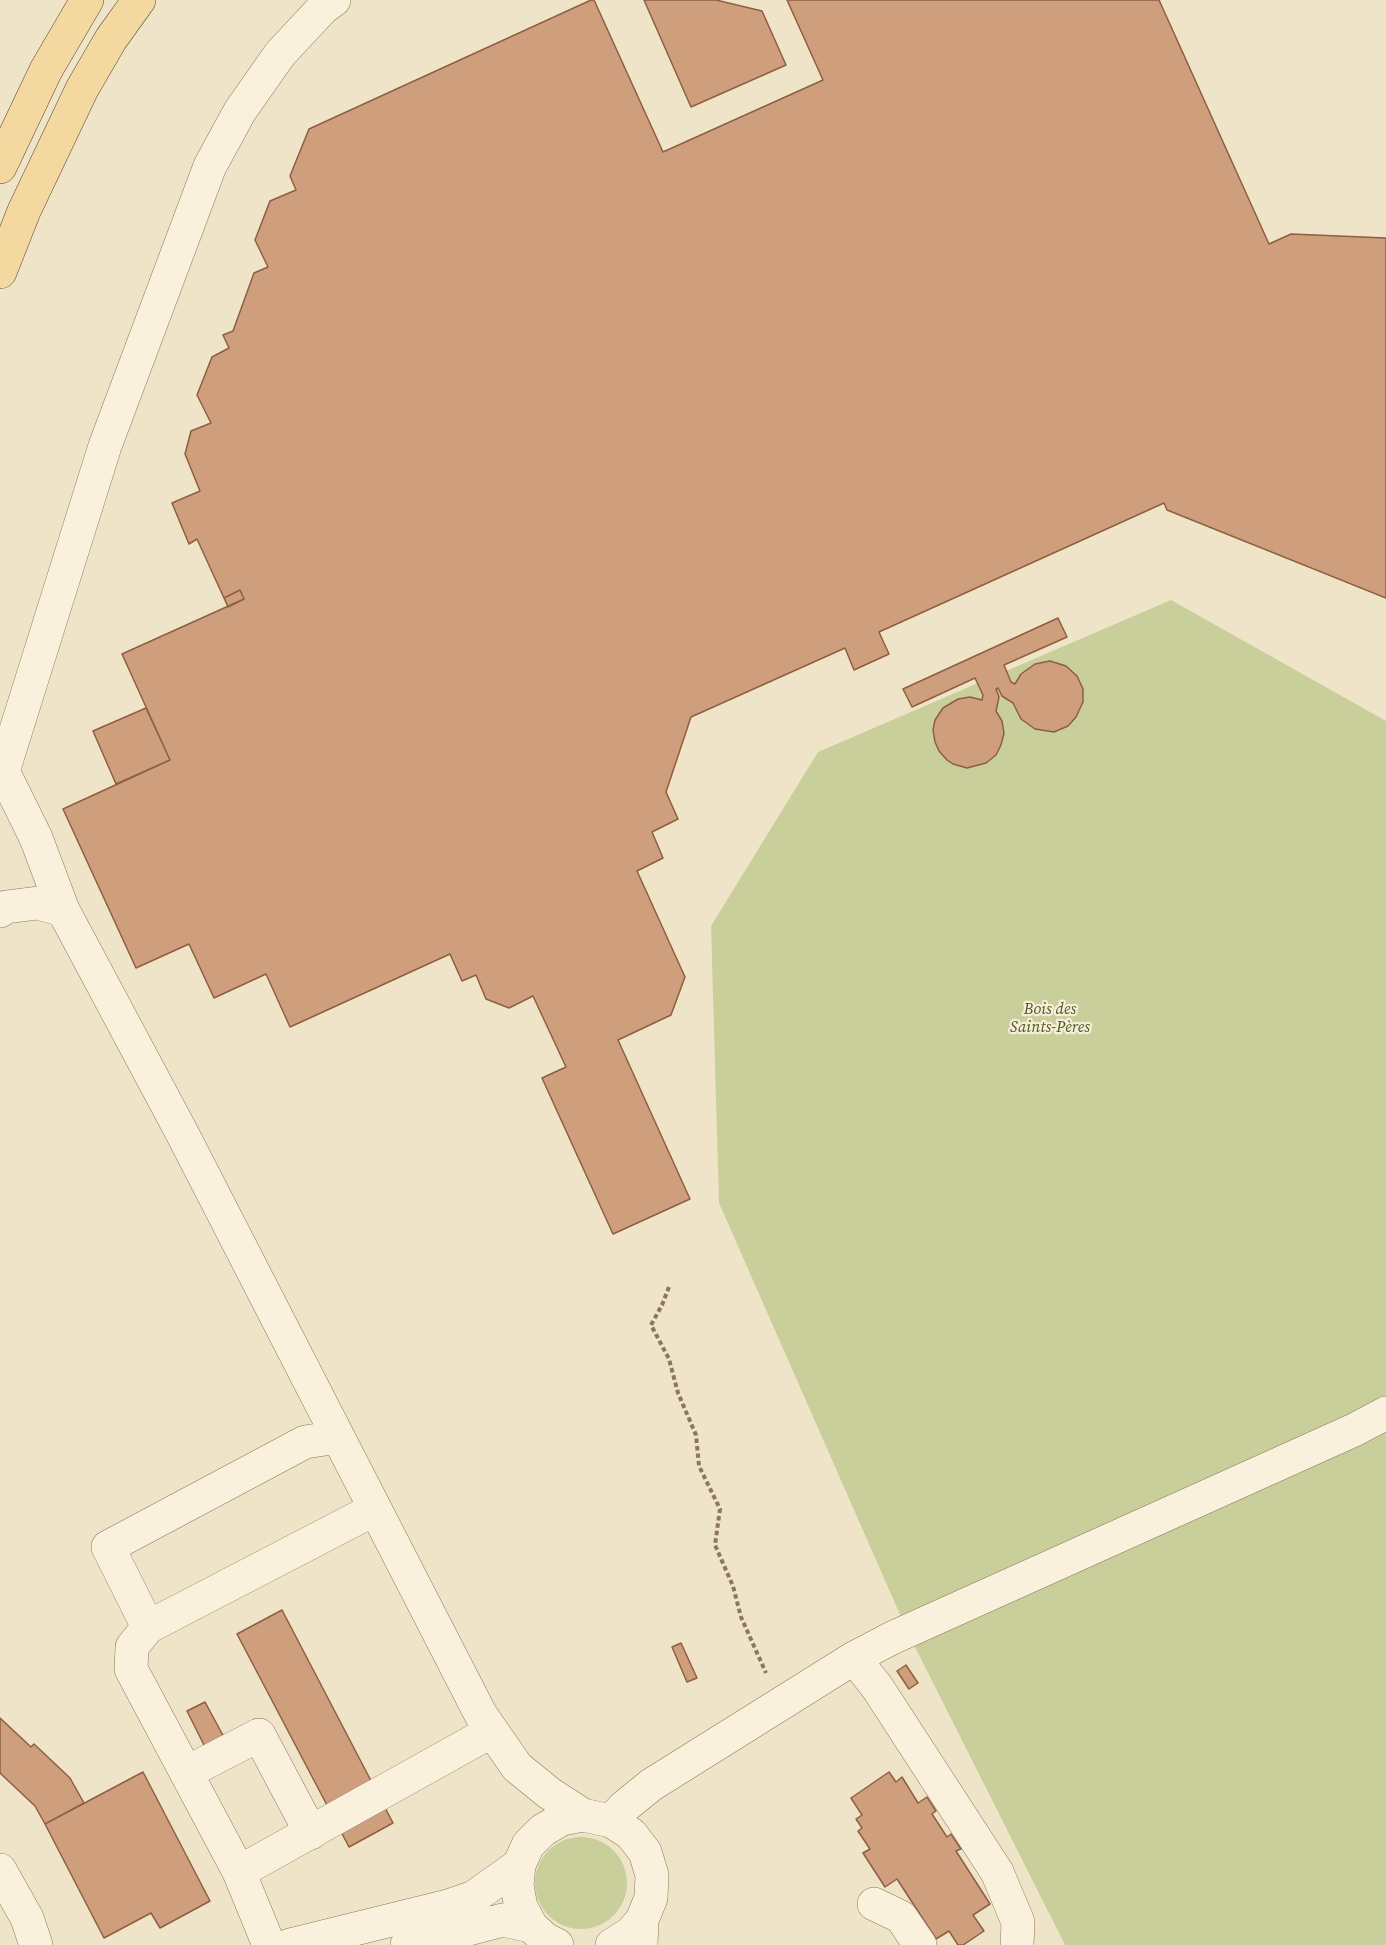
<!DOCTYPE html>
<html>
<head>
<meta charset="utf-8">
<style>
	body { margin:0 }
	canvas { display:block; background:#f0e4c8 }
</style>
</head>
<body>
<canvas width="1386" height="1945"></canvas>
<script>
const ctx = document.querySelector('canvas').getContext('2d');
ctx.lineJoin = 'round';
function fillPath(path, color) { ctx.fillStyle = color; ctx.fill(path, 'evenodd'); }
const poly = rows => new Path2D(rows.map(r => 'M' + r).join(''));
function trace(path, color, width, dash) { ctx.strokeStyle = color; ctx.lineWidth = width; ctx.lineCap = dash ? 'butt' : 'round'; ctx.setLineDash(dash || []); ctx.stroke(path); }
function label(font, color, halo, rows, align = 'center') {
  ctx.font = font + ' "Source Serif 4",serif'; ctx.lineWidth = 4.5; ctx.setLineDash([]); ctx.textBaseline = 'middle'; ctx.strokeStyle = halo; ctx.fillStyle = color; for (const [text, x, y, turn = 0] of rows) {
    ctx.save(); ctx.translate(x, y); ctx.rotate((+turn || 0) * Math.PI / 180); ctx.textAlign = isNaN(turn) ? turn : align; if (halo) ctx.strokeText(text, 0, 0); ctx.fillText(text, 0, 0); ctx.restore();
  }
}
fillPath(poly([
	[1171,600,1386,721,1386,1945,1065,1945,909,1635,719,1203,711,926,818,752],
	'535 1883a46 46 0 1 1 92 0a46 46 0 1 1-92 0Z'
]), '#c9cf9b');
const building = poly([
	[591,0,594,0,663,152,823,80,787,0,1159,0,1269,244,1291,234,1386,238,1386,598,1167,510,1164,503,879,632,889,654,854,670,845,648,691,717,666,792,678,819,652,832,663,858,637,871,685,977,671,1015,618,1040,690,1199,613,1234,542,1078,566,1067,533,996,509,1008,486,999,476,975,462,981,450,954,290,1027,266,974,214,998,189,944,136,968,63,809,170,760,122,654,244,599,240,590,224,598,197,539,189,544,172,503,200,491,185,454,191,431,211,423,197,395,212,357,229,348,223,335,233,331,254,273,268,267,255,240,270,201,296,190,290,176,309,129,591,0],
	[644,0,716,0,762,11,786,65,691,107,644,0],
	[240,590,244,599,228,607,224,598,240,590],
	[1058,618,1067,637,1004,665,1011,682,1015,684,1021,674,1035,664,1050,661,1066,666,1077,676,1083,689,1083,702,1076,717,1068,726,1054,732,1035,729,1021,719,1013,703,1002,696,998,688,996,689,999,697,996,711,1002,721,1004,733,1001,745,996,755,986,763,967,768,953,764,947,760,939,751,935,742,933,730,935,720,943,708,958,699,970,697,982,700,983,695,975,678,912,707,903,689,1058,618],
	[146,708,170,760,116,784,93,731,146,708],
	[282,1610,393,1823,349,1847,237,1634,282,1610],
	[681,1643,697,1678,687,1682,672,1647,681,1643],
	[906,1665,918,1683,909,1689,897,1671,906,1665],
	[205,1702,225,1739,206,1749,187,1711,205,1702],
	[0,1718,31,1747,34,1744,70,1778,84,1803,45,1824,35,1806,0,1773,0,1718],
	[143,1772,210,1901,160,1928,151,1913,104,1938,45,1824,143,1772],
	[889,1772,896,1782,902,1777,918,1803,927,1797,936,1811,932,1814,947,1837,951,1834,961,1849,956,1851,990,1904,973,1915,984,1931,963,1945,958,1945,949,1931,936,1939,897,1879,885,1887,863,1853,870,1849,858,1831,862,1828,856,1819,862,1815,851,1798,889,1772]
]);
fillPath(building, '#cf9f7d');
trace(building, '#8d5f41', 1.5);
const minor = poly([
	[4,773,36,838,63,910,182,1133,481,1715,517,1767,549,1793,583,1815],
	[0,781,105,446,210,166,240,111,280,54,323,8,334,0],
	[0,911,6,907,38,903,63,910],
	[338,1437,305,1442,108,1547,148,1627,375,1509],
	[148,1627,132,1647,131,1669,239,1872],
	[854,1658,877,1687,997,1872,1018,1922,1017,1945],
	[186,1773,259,1735,311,1833],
	[611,1821,624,1807,651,1785,854,1658,892,1638,1354,1430,1386,1413],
	[0,1870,27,1918,36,1945],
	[874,1904,901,1917,920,1945],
	[269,1945,239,1872,492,1731],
	[290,1945,448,1906,474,1897,519,1865],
	[407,1945,503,1920,531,1926],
	[557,1945,545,1939,531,1926,521,1907,517,1886,519,1865,528,1845,543,1830,562,1819,583,1815,611,1821,631,1834,645,1852,652,1875,651,1898,642,1920,641,1945],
	[612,1945,631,1933,642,1920]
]);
const major = poly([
	[0,167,46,70,87,0],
	[0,272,24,211,82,89,111,39,139,0]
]);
trace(minor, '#8d765c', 34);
trace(major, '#5b4430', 34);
trace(poly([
	[669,1287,662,1305,651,1325,669,1359,678,1393,696,1435,699,1466,720,1509,715,1545,733,1586,741,1617,766,1673]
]), '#8d765c', 4, [4.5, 3]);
trace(minor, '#faf1dc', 33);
trace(major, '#f3d9a0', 33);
label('italic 16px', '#4d5a26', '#f7eed8', [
	["Bois des",1050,1010],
	["Saints-Pères",1050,1028]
]);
</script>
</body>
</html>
